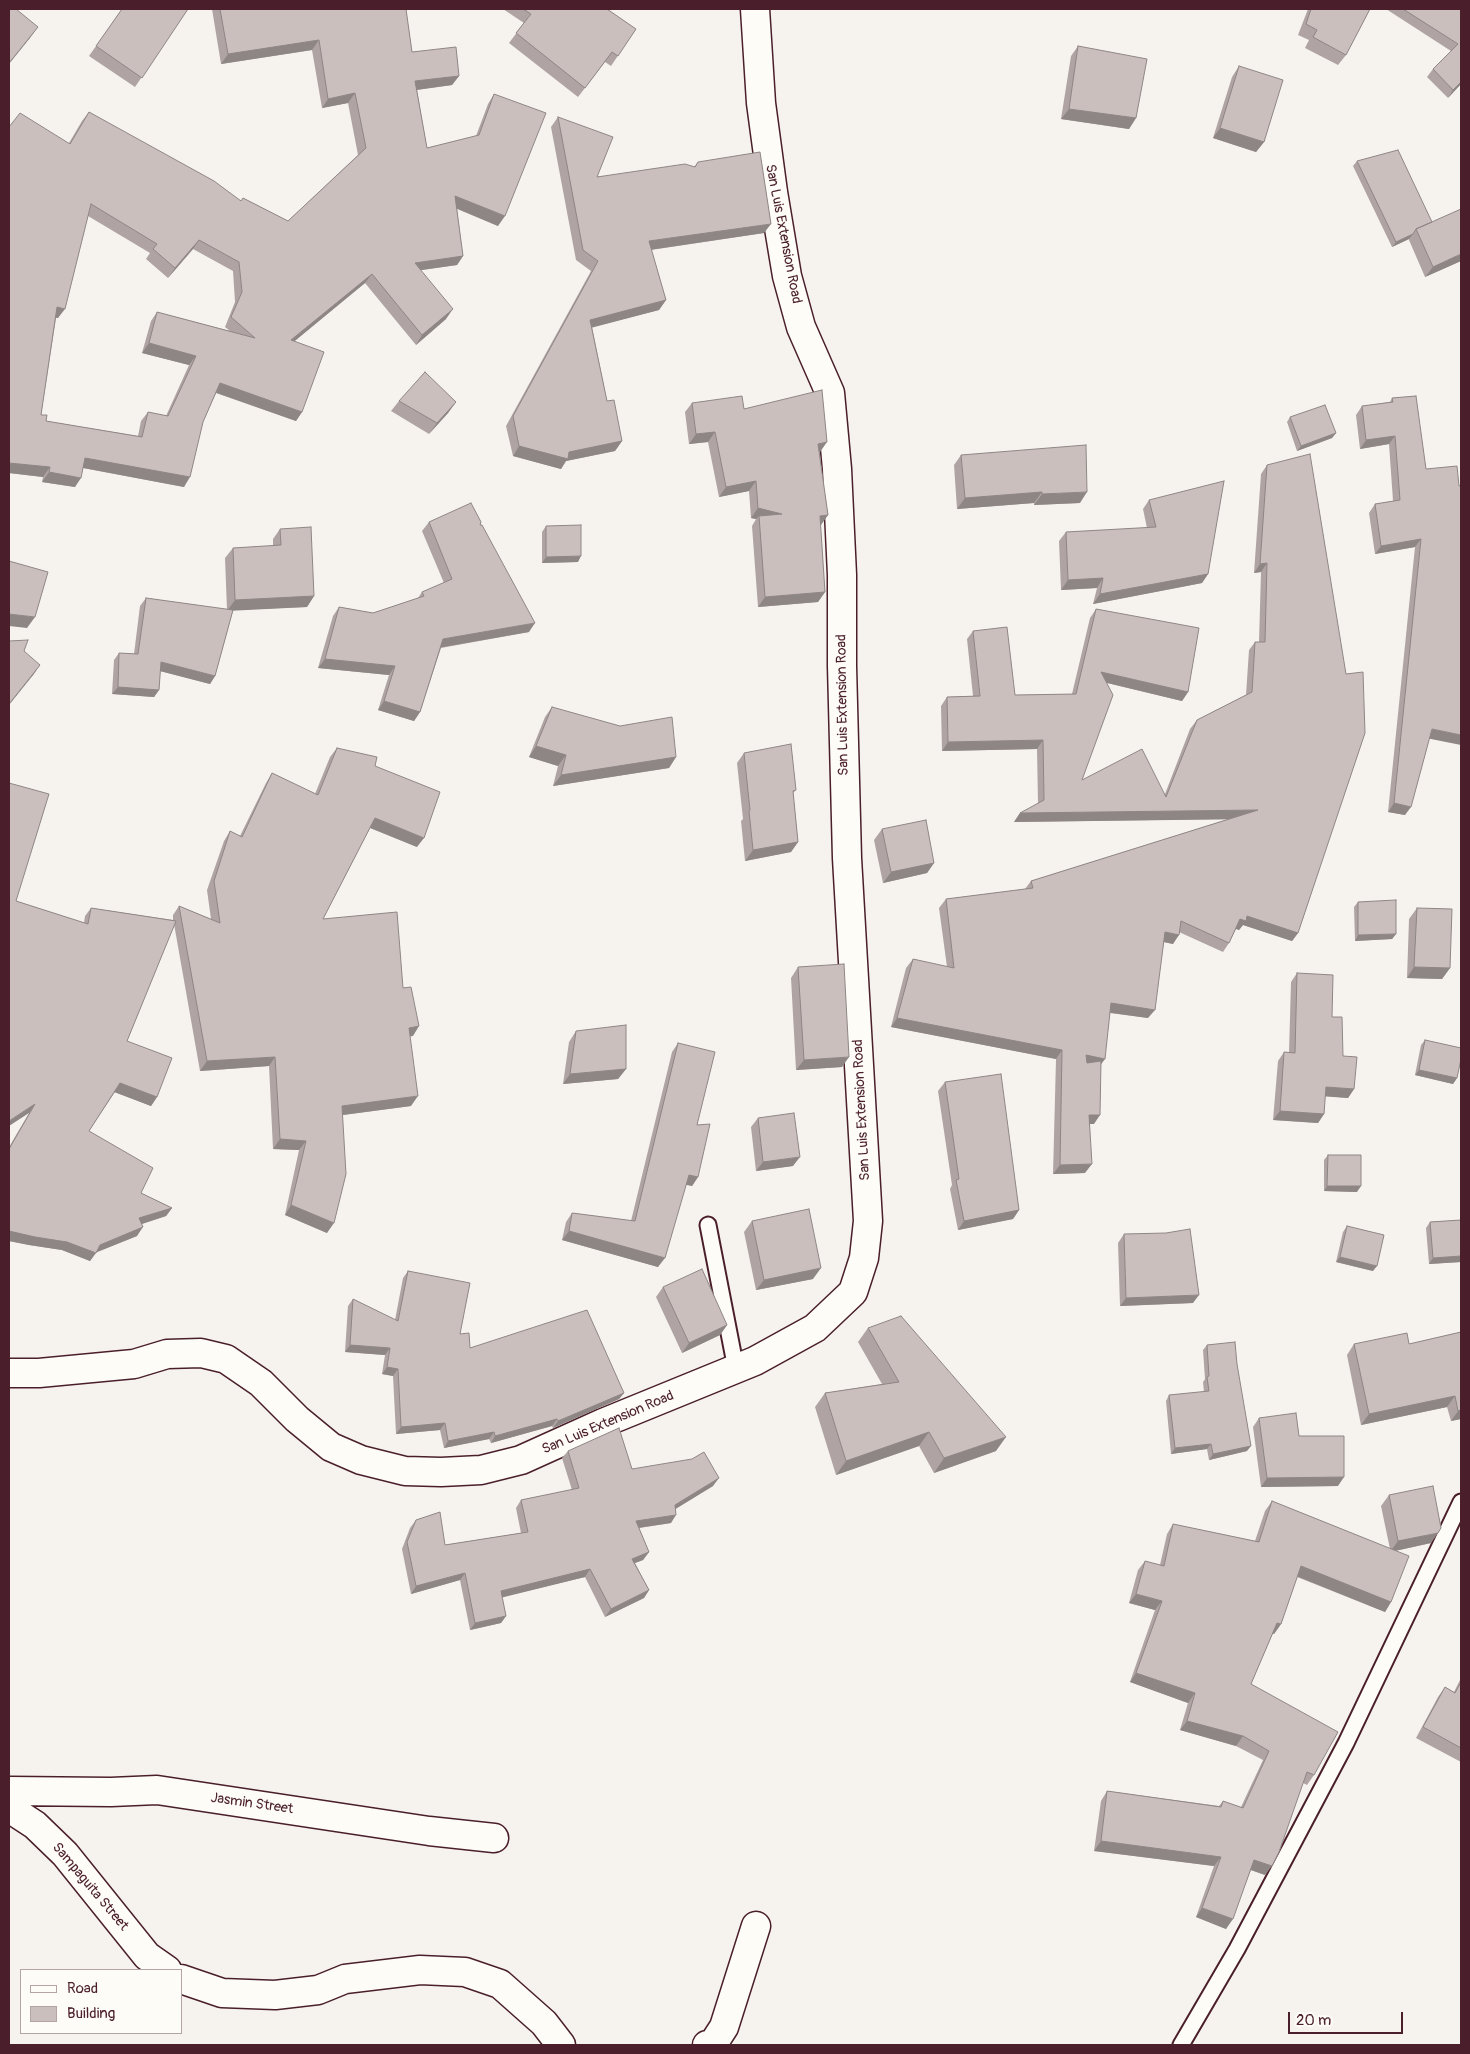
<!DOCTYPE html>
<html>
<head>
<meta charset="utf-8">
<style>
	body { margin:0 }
	#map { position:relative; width:1470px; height:2054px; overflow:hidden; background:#f6f3ef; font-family:Pangolin,sans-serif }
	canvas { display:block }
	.frame { position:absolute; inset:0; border:10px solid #4a1f2b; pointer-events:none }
	.legend { position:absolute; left:20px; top:1969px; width:162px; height:65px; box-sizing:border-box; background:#fdfcf7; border:1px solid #b5a4a5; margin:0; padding:6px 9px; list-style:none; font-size:15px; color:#4a1f2b }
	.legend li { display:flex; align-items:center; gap:10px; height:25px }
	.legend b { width:25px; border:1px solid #b5a4a5 }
	.scale { position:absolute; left:1288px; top:2012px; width:115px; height:22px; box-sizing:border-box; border:2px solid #4a1f2b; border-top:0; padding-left:6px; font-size:15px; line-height:18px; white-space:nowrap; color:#4a1f2b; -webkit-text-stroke:4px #fdfcf7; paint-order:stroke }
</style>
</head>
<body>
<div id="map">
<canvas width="1470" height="2054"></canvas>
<div class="frame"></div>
<ul class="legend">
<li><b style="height:6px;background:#fdfcf7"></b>Road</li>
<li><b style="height:14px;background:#cbbfbe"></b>Building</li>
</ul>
<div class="scale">20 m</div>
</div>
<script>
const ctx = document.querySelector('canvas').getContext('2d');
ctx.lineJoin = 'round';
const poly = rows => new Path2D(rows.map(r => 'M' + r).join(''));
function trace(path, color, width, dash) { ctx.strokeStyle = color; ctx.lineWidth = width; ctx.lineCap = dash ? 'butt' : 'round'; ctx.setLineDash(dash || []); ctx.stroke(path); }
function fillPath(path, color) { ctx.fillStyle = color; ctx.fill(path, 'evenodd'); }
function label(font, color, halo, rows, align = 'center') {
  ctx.font = font + ' Pangolin,sans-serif'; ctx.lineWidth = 5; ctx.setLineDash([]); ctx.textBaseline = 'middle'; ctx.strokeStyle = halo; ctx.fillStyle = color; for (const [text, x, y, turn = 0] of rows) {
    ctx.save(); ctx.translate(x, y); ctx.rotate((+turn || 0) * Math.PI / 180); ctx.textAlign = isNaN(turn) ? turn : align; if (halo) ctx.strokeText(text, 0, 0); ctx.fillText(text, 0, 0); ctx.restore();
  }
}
const lane = poly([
	[708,1225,736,1369],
	[1181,2045,1237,1949,1346,1743,1461,1502]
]);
const street = poly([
	[9,1373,39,1373,134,1364,167,1354,201,1353,226,1359,261,1383,297,1419,331,1447,361,1460,405,1471,441,1472,481,1470,521,1460,603,1423,755,1361,815,1328,853,1292,864,1258,868,1221,847,858,842,666,842,575,837,469,830,393,801,327,787,276,773,192,761,103,755,9],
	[9,1791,111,1792,157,1790,429,1831,494,1838],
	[9,1808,35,1825,65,1854,147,1956,167,1970],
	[181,1979,222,1993,275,1995,318,1990,345,1979,420,1970,465,1972,500,1984,544,2023,561,2045],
	[707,2045,713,2044,724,2027,756,1926]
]);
trace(lane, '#4a1f2b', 19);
trace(street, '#4a1f2b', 31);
trace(lane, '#fdfcf7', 15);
trace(street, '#fdfcf7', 28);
fillPath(poly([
	[122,9,188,9,135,87,89,56],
	[212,9,406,9,412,52,459,76,452,85,417,90,427,148,476,136,488,104,494,94,498,226,457,209,463,256,457,265,421,270,446,319,416,345,365,283,294,341,302,412,296,421,216,393,203,422,184,487,83,468,75,487,42,482,43,477,9,473,69,143,82,121,89,112,241,201,243,198,288,221,358,155,348,103,322,108,312,50,221,64],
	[88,216,150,253,146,259,168,278,193,249,233,271,235,302,225,327,230,331,157,312,151,321,142,353,189,365,166,416,148,412,141,421,138,436,46,421,41,415,56,318,58,318],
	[503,9,607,9,636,29,611,66,605,62,578,97,509,43,524,23],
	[1308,9,1370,9,1346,55,1338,65,1305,48,1309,40,1298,35],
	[1386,9,1461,9,1461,84,1448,98,1427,77,1433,69,1451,51],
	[1078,46,1136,118,1129,129,1061,119,1071,56],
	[1239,66,1264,142,1256,152,1213,138,1232,77],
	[558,117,597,177,694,167,698,162,764,233,651,250,666,300,659,310,592,327,607,401,622,441,615,451,566,461,561,469,513,456,506,426,591,271,576,260,551,127],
	[1357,161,1432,222,1461,261,1425,277,1409,240,1409,239,1392,247,1353,166],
	[1416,396,1429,738,1405,815,1388,812,1415,547,1375,554,1369,513,1375,504,1393,501,1389,444,1360,449,1356,415,1362,406,1390,402,1392,398],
	[399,401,456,402,448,413,429,434,391,411],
	[692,403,744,409,820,452,819,452,828,515,820,525,825,592,818,602,758,607,752,526,756,519,751,518,749,491,719,497,708,442,689,444,685,412],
	[1290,417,1336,433,1332,438,1297,451,1287,422],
	[961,455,1080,503,1034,505,1034,503,957,509,954,465],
	[1267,465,1298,933,1292,941,1243,925,1239,930,1236,929,1229,943,1223,952,1179,932,1173,944,1164,942,1148,1018,1110,1013,1101,1065,1094,1124,1090,1124,1085,1173,1053,1174,1056,1059,891,1027,906,968,913,959,947,967,939,908,946,899,1025,889,1031,881,1229,819,1014,822,1020,813,1038,804,1037,749,942,751,941,706,947,697,973,696,967,639,973,631,1015,695,1072,694,1090,618,1096,609,1188,692,1182,701,1107,683,1082,780,1165,794,1190,729,1197,720,1246,695,1249,650,1255,642,1259,642,1261,572,1254,573,1261,474],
	[1149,500,1208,574,1202,583,1093,604,1097,588,1061,590,1059,541,1066,532,1147,528,1143,509],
	[429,522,480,525,529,632,441,648,420,712,414,721,378,710,389,675,318,668,333,616,339,607,373,613,418,598,422,592,444,583,422,531],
	[546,526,578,562,542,563,542,532],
	[280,529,314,596,307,607,233,610,215,676,210,684,160,671,159,690,154,697,112,694,114,660,119,653,134,654,140,606,146,598,227,610,225,558,233,548,273,546,273,539],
	[552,707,676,757,669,768,553,786,558,766,529,757,545,717],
	[337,748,375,766,417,847,370,828,323,919,403,988,413,1036,410,1036,411,1106,343,1115,327,1233,285,1215,299,1150,273,1149,269,1066,200,1071,174,924,127,1041,157,1097,151,1106,115,1092,89,1131,141,1193,172,1208,166,1216,141,1224,137,1236,96,1252,90,1261,62,1250,29,1245,9,1241,9,1147,29,1113,16,901,84,923,85,916,91,908,173,920,173,915,179,906,211,919,207,890,224,841,230,831,240,836,266,783,272,773,315,794,330,757],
	[744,753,796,790,793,793,798,842,791,852,745,861,741,821,743,819,737,763],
	[882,829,934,863,927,873,883,883,874,840],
	[1358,902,1396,934,1392,939,1355,941,1354,907],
	[1417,908,1450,968,1442,979,1407,978,1409,919],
	[798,967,842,1067,796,1070,791,978],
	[1297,973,1332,1017,1343,1056,1354,1089,1348,1098,1325,1096,1324,1114,1318,1123,1273,1120,1278,1061,1284,1052,1289,1052,1291,982],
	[576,1031,626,1069,618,1079,563,1084,569,1042],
	[1425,1040,1457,1078,1453,1084,1415,1075,1421,1045],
	[678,1043,697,1125,698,1177,692,1186,686,1184,658,1267,562,1240,566,1222,572,1213,631,1221,672,1052],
	[945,1082,1019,1210,1013,1219,958,1230,950,1189,952,1185,938,1091],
	[758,1118,793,1166,756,1171,751,1127],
	[1328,1155,1357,1192,1324,1191,1324,1160],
	[1461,1220,1461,1262,1429,1264,1426,1228,1430,1222],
	[752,1221,813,1279,756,1290,744,1232],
	[1347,1226,1373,1271,1336,1262,1343,1232],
	[1124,1234,1193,1303,1120,1306,1118,1243],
	[408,1271,460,1334,470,1348,624,1393,619,1399,553,1428,552,1426,491,1443,489,1439,444,1448,440,1430,396,1434,393,1376,382,1374,385,1355,345,1352,348,1306,353,1299,395,1320,403,1278],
	[663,1287,727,1325,720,1335,682,1353,656,1297],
	[868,1328,996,1451,934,1473,919,1446,836,1475,815,1407,825,1393,882,1384,858,1342],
	[1461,1332,1461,1419,1451,1421,1447,1407,1361,1425,1347,1355,1354,1344,1409,1344],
	[1207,1345,1237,1364,1247,1451,1209,1460,1207,1449,1171,1454,1166,1401,1169,1395,1204,1392,1203,1382,1205,1379,1203,1350],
	[1259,1418,1299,1436,1338,1486,1261,1487,1253,1427],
	[568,1451,632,1469,713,1486,675,1509,671,1523,639,1528,649,1552,643,1560,635,1563,649,1590,644,1598,605,1617,585,1577,502,1597,506,1616,501,1623,470,1630,460,1580,411,1594,402,1549,410,1528,416,1520,445,1545,521,1533,516,1508,521,1500,572,1490,562,1458],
	[1389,1495,1431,1543,1395,1551,1391,1602,1385,1612,1297,1577,1281,1624,1274,1634,1273,1633,1251,1684,1314,1775,1307,1785,1303,1783,1265,1875,1251,1870,1226,1929,1196,1917,1214,1866,1094,1851,1101,1801,1107,1791,1219,1806,1223,1801,1241,1807,1263,1760,1236,1746,1180,1730,1188,1703,1130,1682,1155,1610,1129,1603,1138,1570,1145,1561,1160,1565,1167,1534,1173,1524,1255,1541,1265,1511,1272,1501,1390,1549,1381,1506],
	[1461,1678,1461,1762,1416,1738,1438,1697,1445,1687,1454,1692]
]), '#afa4a3');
fillPath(poly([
	[38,27,30,38,9,64,9,63],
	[319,40,312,50,221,64,228,54],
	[459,76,452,85,408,91,415,81],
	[1461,82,1461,84,1448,98,1453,90],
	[355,93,348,103,322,108,328,99],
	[1069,109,1136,118,1129,129,1061,119],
	[1220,128,1264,142,1256,152,1213,138],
	[455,196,505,216,498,226,449,205],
	[771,224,764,233,642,251,649,241],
	[1413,234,1409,239,1392,247,1396,242],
	[199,240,193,249,168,278,175,268],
	[1461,254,1461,261,1425,277,1433,267],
	[463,256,457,265,408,272,415,263],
	[372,274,365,283,284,350,291,340],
	[666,300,659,310,583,330,590,320],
	[57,307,65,309,58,318,51,317],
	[453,309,446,319,416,345,422,335],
	[149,343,196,356,189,365,142,353],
	[220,383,302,412,296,421,214,392],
	[456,402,448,413,429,434,437,423],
	[715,432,708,442,689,444,696,434],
	[1336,433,1332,438,1297,451,1301,446],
	[1395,436,1389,444,1360,449,1366,440],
	[622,441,615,451,566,461,561,469,513,456,519,446,569,452],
	[827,442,820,452,811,454,818,444],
	[85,458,190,477,184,487,78,467],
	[9,463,50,467,43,477,9,473],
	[49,472,81,478,75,487,42,482],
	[756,481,749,491,719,497,726,487],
	[1042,492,1034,503,957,509,965,498],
	[1087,492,1080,503,1034,505,1042,494],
	[758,508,782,514,759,516,756,519,751,518],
	[828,515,821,525,813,526,820,516],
	[1421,539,1415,547,1375,554,1381,546],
	[581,556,578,562,542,563,546,557],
	[1267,563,1261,572,1254,573,1260,564],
	[1208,574,1202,583,1093,604,1100,594],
	[1103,578,1097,588,1061,590,1068,580],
	[825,592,818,602,758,607,765,597],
	[314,596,307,607,227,611,235,600],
	[9,614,35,617,27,628,9,626],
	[535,623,529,632,437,648,443,639],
	[325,659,395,666,389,675,318,668],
	[161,662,215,676,210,684,156,670],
	[40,665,34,674,9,705,9,704],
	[1101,672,1188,692,1182,701,1095,680],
	[118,687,159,690,154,697,112,694],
	[384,701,420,712,414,721,378,710],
	[1432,729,1461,735,1461,745,1426,738],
	[1043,740,1037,749,942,751,948,742],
	[536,746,566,755,558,766,529,757],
	[676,757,669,768,553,786,561,775],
	[1394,803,1411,807,1405,815,1388,812],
	[1258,810,1252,819,1014,822,1020,813],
	[375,818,424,838,417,847,368,827],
	[798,842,791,852,745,861,753,850],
	[934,863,927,873,883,883,891,872],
	[1247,916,1298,933,1292,941,1243,925,1239,930,1234,928,1240,919],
	[1165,932,1179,935,1173,944,1159,941],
	[1396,934,1392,939,1355,941,1358,935],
	[1414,967,1450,968,1442,979,1407,978],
	[1111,1003,1155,1010,1148,1018,1105,1012],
	[897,1018,1062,1050,1056,1059,891,1027],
	[419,1026,413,1036,402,1038,409,1028],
	[1086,1055,1105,1059,1099,1067,1080,1064],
	[275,1057,269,1066,200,1071,207,1061],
	[849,1057,842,1067,796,1070,804,1060],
	[626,1069,618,1079,563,1084,570,1074],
	[1419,1070,1457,1078,1453,1084,1415,1075],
	[120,1083,157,1097,151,1106,114,1092],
	[1326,1087,1354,1089,1348,1098,1320,1096],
	[418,1096,411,1106,335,1116,342,1106],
	[35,1104,29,1113,9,1126,9,1121],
	[1280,1111,1324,1114,1318,1123,1273,1120],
	[1089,1115,1100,1115,1094,1124,1083,1124],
	[280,1139,306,1141,299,1150,273,1149],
	[800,1157,793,1166,756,1171,763,1162],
	[1092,1164,1085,1173,1053,1174,1060,1165],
	[689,1175,698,1177,692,1186,682,1184],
	[1327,1186,1361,1186,1357,1192,1324,1191],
	[291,1205,334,1223,327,1233,285,1215],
	[172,1208,166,1216,133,1227,139,1218],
	[1019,1210,1013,1219,958,1230,964,1221],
	[143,1227,137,1236,95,1253,96,1253,90,1261,62,1250,29,1245,9,1241,9,1231,100,1245],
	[569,1231,665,1258,658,1267,562,1240],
	[1461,1256,1461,1262,1429,1264,1433,1258],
	[1340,1257,1377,1266,1373,1271,1336,1262],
	[821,1268,813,1279,756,1290,764,1280],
	[1199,1295,1193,1303,1120,1306,1126,1298],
	[727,1325,720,1335,682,1353,689,1343],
	[350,1345,390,1348,385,1355,345,1352],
	[387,1367,398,1369,393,1376,382,1374],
	[624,1393,619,1399,553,1428,558,1421],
	[1455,1396,1447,1407,1361,1425,1369,1414],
	[1461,1410,1461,1419,1451,1421,1458,1411],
	[557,1419,552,1426,491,1443,495,1436],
	[445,1423,440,1430,396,1434,401,1427],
	[494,1432,489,1439,444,1448,448,1441],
	[929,1432,919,1446,836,1475,846,1461],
	[1006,1437,996,1451,934,1473,944,1458],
	[1211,1444,1207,1449,1171,1454,1175,1448],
	[1251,1446,1247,1451,1209,1460,1213,1454],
	[1344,1477,1338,1486,1261,1487,1267,1478],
	[719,1478,713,1486,669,1513,675,1505],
	[676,1515,671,1523,631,1529,636,1521],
	[1438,1533,1431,1543,1390,1552,1398,1541],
	[649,1552,643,1560,627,1566,632,1559],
	[1301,1566,1391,1602,1385,1612,1294,1575],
	[590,1569,585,1577,496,1599,501,1591],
	[465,1573,460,1580,411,1594,416,1586],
	[649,1590,644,1598,605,1617,611,1609],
	[1136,1594,1162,1601,1155,1610,1129,1603],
	[506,1616,501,1623,470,1630,475,1623],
	[1277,1623,1281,1624,1274,1634,1270,1632],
	[1136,1673,1195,1693,1188,1703,1130,1682],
	[1187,1721,1243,1736,1236,1746,1180,1730],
	[1101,1841,1221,1857,1214,1866,1094,1851],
	[1254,1860,1272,1866,1265,1875,1248,1869],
	[1202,1908,1233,1919,1226,1929,1196,1917]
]), '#8e8685');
const building = poly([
	[9,9,16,9,38,27,9,63,9,9],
	[122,9,188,9,142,78,96,46,122,9],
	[220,9,406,9,412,52,456,47,459,76,415,81,427,148,479,135,494,94,546,113,505,216,455,196,463,256,415,263,453,309,422,335,372,274,291,340,324,352,302,412,220,383,203,422,190,477,85,458,81,478,49,472,50,467,9,463,9,127,20,113,70,144,89,112,214,181,241,201,243,198,288,221,366,148,355,93,328,99,319,40,228,54,220,9],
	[91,204,157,244,153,249,175,268,199,240,239,262,242,292,231,317,255,338,157,312,149,343,196,356,168,416,148,412,142,437,46,421,47,415,41,415,57,307,65,309,91,204],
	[523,9,607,9,636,29,618,56,612,52,585,88,516,33,531,14,523,9],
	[1311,9,1370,9,1346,55,1313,37,1317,30,1306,24,1311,9],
	[1403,9,1461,9,1461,82,1453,90,1433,69,1458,44,1403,9],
	[1078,46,1147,59,1136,118,1069,109,1078,46],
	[1239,66,1283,80,1264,142,1220,128,1239,66],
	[558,117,613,137,597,177,685,164,695,167,698,162,760,152,771,224,649,241,666,300,590,320,607,401,614,400,622,441,569,452,568,459,519,446,513,416,598,261,583,250,558,117],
	[1398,150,1432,222,1416,229,1413,234,1396,242,1357,161,1398,150],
	[1461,209,1461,254,1433,267,1416,229,1461,209],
	[425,372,456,402,437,423,399,401,425,372],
	[822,390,827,442,818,444,828,515,820,516,825,592,765,597,759,516,782,514,758,508,756,481,726,487,715,432,696,434,692,403,742,396,744,409,822,390],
	[1416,396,1426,469,1457,466,1459,486,1461,485,1461,735,1432,729,1411,807,1394,803,1421,539,1381,546,1375,504,1400,500,1395,436,1366,440,1362,406,1393,402,1392,398,1416,396],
	[1325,405,1336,433,1301,446,1290,417,1325,405],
	[1086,445,1087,492,1042,494,1042,492,965,498,961,455,1086,445],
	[1310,454,1346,674,1363,672,1365,733,1298,933,1247,916,1246,921,1240,919,1229,943,1181,921,1179,935,1165,932,1155,1010,1111,1003,1105,1059,1086,1055,1087,1063,1101,1061,1100,1115,1089,1115,1092,1164,1060,1165,1062,1050,897,1018,913,959,954,968,946,899,1033,888,1031,881,1258,810,1020,813,1044,800,1043,740,948,742,947,697,980,696,973,631,1007,627,1015,695,1076,694,1096,609,1199,628,1188,692,1101,672,1113,695,1082,780,1142,749,1166,797,1197,720,1252,692,1255,642,1265,642,1267,563,1260,564,1267,465,1310,454],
	[1224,481,1208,574,1100,594,1103,578,1068,580,1066,532,1156,527,1149,500,1224,481],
	[471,503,481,522,480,525,482,525,535,623,443,639,420,712,384,701,395,666,325,659,339,607,373,613,424,596,422,592,452,579,429,522,471,503],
	[581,525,581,556,546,557,546,526,581,525],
	[311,527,314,596,235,600,233,548,281,545,280,529,311,527],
	[9,561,48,572,35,617,9,614,9,561],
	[146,598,233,610,215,676,161,662,159,690,118,687,119,653,138,654,146,598],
	[28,640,24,651,40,665,9,704,9,641,28,640],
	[552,707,620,726,672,717,676,757,561,775,566,755,536,746,552,707],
	[791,744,796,790,793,791,798,842,753,850,749,811,750,810,744,753,791,744],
	[337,748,377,757,375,766,440,792,424,838,375,818,323,919,397,912,403,988,411,987,419,1026,409,1028,418,1096,342,1106,346,1174,334,1223,291,1205,306,1141,280,1139,275,1057,207,1061,179,906,220,923,214,881,230,831,242,837,272,773,318,795,337,748],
	[9,783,49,794,16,901,88,924,91,908,176,921,127,1041,172,1058,157,1097,120,1083,89,1131,153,1168,141,1193,172,1208,139,1218,143,1227,100,1245,96,1253,67,1242,35,1237,9,1231,9,1149,35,1104,9,1121,9,783],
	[926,820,934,863,891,872,882,829,926,820],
	[1396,900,1396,934,1358,935,1358,902,1396,900],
	[1417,908,1452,909,1450,968,1414,967,1417,908],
	[844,964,849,1057,804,1060,798,967,844,964],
	[1297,973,1333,975,1332,1017,1342,1017,1343,1056,1357,1057,1354,1089,1326,1087,1324,1114,1280,1111,1284,1052,1295,1053,1297,973],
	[626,1025,626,1069,570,1074,576,1031,626,1025],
	[1425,1040,1461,1048,1461,1059,1457,1078,1419,1070,1425,1040],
	[678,1043,715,1052,697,1125,710,1124,698,1177,689,1175,665,1258,569,1231,572,1213,635,1221,678,1043],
	[1001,1074,1019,1210,964,1221,956,1180,959,1179,945,1082,1001,1074],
	[794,1113,800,1157,763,1162,758,1118,794,1113],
	[1328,1155,1361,1155,1361,1186,1327,1186,1328,1155],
	[809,1209,821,1268,764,1280,752,1221,809,1209],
	[1461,1220,1461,1256,1433,1258,1430,1222,1461,1220],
	[1347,1226,1384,1235,1377,1266,1340,1257,1347,1226],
	[1190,1229,1199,1295,1126,1298,1124,1234,1166,1233,1190,1229],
	[702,1269,727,1325,689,1343,663,1287,702,1269],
	[408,1271,470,1283,460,1334,469,1333,470,1348,587,1310,624,1393,558,1421,557,1419,495,1436,494,1432,448,1441,445,1423,401,1427,398,1369,387,1367,390,1348,350,1345,353,1299,398,1321,408,1271],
	[901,1316,1006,1437,944,1458,929,1432,846,1461,825,1393,899,1382,868,1328,901,1316],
	[1461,1332,1461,1410,1458,1411,1455,1396,1369,1414,1354,1344,1407,1333,1409,1344,1461,1332],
	[1235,1342,1237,1364,1251,1446,1213,1454,1211,1444,1175,1448,1169,1395,1209,1391,1207,1377,1209,1376,1207,1345,1235,1342],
	[1296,1413,1299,1436,1344,1436,1344,1477,1267,1478,1259,1418,1296,1413],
	[619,1428,632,1469,692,1459,704,1452,719,1478,675,1505,676,1515,636,1521,649,1552,632,1559,649,1590,611,1609,590,1569,501,1591,506,1616,475,1623,465,1573,416,1586,407,1542,416,1520,440,1512,445,1545,528,1532,521,1500,579,1488,568,1451,619,1428],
	[1433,1486,1441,1528,1438,1533,1398,1541,1389,1495,1433,1486],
	[1272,1501,1409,1556,1391,1602,1301,1566,1281,1624,1277,1623,1251,1684,1338,1732,1314,1775,1307,1772,1279,1852,1272,1866,1254,1860,1233,1919,1202,1908,1221,1857,1101,1841,1107,1791,1221,1807,1223,1801,1243,1808,1269,1751,1243,1736,1187,1721,1195,1693,1136,1673,1162,1601,1136,1594,1145,1561,1164,1566,1173,1524,1259,1542,1272,1501],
	[1461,1682,1461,1748,1423,1727,1445,1687,1455,1693,1461,1682]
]);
fillPath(building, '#cbbfbe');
trace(building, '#8e8685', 1);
label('14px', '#4a1f2b', '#fdfcf7', [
	["San Luis Extension Road",783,234,79],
	["San Luis Extension Road",843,705,-91],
	["San Luis Extension Road",862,1110,-93],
	["San Luis Extension Road",608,1423,-23],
	["Jasmin Street",252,1804,8],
	["Sampaguita Street",90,1887,50]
]);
</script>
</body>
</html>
